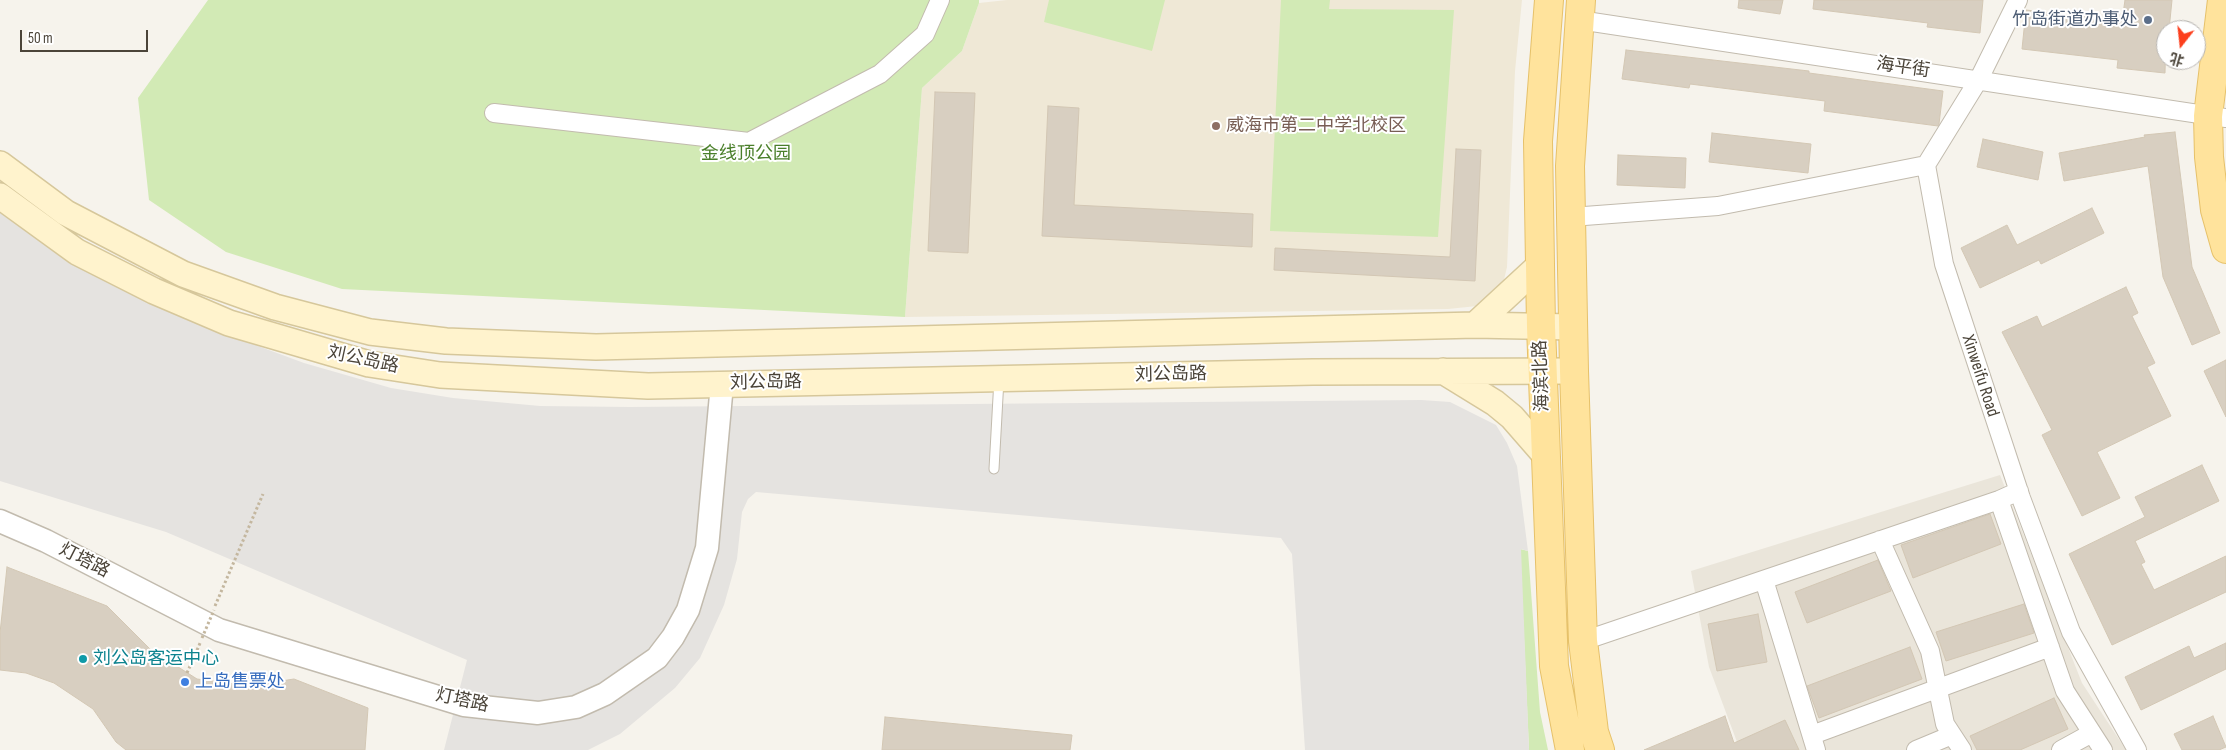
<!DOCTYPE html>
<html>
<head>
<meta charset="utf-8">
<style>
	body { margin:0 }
	#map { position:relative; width:2226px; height:750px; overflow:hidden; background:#f6f3ec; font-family:"Sofia Sans Condensed","Noto Sans SC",sans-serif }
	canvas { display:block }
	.north { position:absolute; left:2156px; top:20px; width:50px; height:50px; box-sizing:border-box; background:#fff; border:1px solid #b7b4b0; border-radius:50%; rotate:196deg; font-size:14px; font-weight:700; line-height:20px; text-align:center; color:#4b4439 }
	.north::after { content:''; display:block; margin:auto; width:18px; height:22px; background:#fc3f1d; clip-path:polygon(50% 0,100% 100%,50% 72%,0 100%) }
	.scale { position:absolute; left:20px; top:30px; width:128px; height:22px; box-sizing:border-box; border:2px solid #4b4439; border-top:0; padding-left:6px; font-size:15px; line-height:18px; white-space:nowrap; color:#4b4439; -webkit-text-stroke:4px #fff; paint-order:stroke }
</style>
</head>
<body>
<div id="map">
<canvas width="2226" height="750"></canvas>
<div class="north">北</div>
<div class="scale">50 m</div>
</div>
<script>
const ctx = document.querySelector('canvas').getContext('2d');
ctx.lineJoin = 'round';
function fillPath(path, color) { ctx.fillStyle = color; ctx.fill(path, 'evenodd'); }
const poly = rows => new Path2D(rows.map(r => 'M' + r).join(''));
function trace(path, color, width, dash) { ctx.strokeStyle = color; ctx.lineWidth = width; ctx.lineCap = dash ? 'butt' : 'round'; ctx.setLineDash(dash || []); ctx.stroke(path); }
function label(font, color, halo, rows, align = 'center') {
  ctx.font = font + ' "Sofia Sans Condensed","Noto Sans SC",sans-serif'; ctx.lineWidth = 4; ctx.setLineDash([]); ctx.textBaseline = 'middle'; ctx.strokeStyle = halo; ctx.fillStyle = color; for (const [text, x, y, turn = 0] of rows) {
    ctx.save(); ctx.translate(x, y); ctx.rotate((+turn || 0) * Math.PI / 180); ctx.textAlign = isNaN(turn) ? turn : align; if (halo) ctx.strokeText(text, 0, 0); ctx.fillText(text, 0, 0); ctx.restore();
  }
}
fillPath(poly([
	[2000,475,2082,683,2126,750,1740,750,1709,667,1691,571]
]), '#eae5da');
fillPath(poly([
	[1007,0,1522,0,1515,71,1507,267,1502,288,1477,306,1448,309,905,317,922,88,962,51,979,3]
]), '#efe8d6');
fillPath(poly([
	[208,0,979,0,979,3,962,51,922,88,905,317,342,289,226,252,149,200,138,98],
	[1049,0,1165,0,1152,51,1044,22],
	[1281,0,1330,0,1329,9,1454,10,1438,237,1270,231],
	[1520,549,1528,551,1540,712,1548,750,1529,750]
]), '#d2eab5');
fillPath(poly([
	[0,212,68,258,149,303,220,332,304,363,391,388,453,398,540,406,630,407,1421,400,1450,402,1496,425,1507,443,1517,466,1528,551,1521,549,1529,750,1305,750,1292,554,1281,538,756,492,748,499,742,512,737,559,724,605,700,658,675,688,620,734,588,750,444,750,467,660,166,532,0,481]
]), '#e5e3e0');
const building = poly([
	[1739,0,1783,0,1780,14,1738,8,1739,0],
	[1814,0,1983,0,1980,33,1927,27,1928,23,1813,9,1814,0],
	[2125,0,2172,0,2169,30,2166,30,2165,73,2117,68,2118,60,2022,49,2026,10,2122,21,2125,0],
	[1626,50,1809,71,1809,73,1943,91,1939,124,1938,126,1824,111,1825,101,1690,84,1689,88,1622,79,1626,50],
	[935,92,975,93,968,253,928,251,935,92],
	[1048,106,1079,108,1074,205,1253,214,1252,247,1042,236,1048,106],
	[2175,132,2192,267,2220,333,2192,345,2163,277,2148,166,2064,181,2059,153,2145,137,2144,135,2175,132],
	[1712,133,1811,144,1808,173,1709,162,1712,133],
	[1983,139,2043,152,2038,180,1977,167,1983,139],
	[1456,149,1481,150,1475,281,1274,270,1275,248,1450,257,1456,149],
	[1618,155,1686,158,1685,188,1617,185,1618,155],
	[2092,208,2104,233,2041,264,2039,260,1980,288,1961,248,2007,225,2017,245,2092,208],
	[2126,287,2138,313,2132,316,2155,363,2147,367,2171,416,2097,452,2120,498,2082,516,2042,435,2052,430,2002,332,2037,316,2042,327,2126,287],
	[2226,360,2226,417,2204,371,2226,360],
	[2202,465,2219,501,2135,541,2145,562,2141,564,2154,590,2226,556,2226,592,2112,645,2069,554,2145,517,2135,497,2202,465],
	[1990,514,2001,544,1913,578,1901,545,1990,514],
	[1878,560,1891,591,1807,623,1795,592,1878,560],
	[7,567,107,606,150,649,197,679,249,686,294,679,368,708,365,750,126,750,116,742,93,709,54,683,26,673,0,670,0,633,7,567],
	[2024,604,2034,633,1946,661,1936,632,2024,604],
	[1758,614,1767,662,1717,671,1708,624,1758,614],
	[2226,643,2226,669,2141,710,2125,677,2189,646,2194,658,2226,643],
	[1910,647,1922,679,1819,718,1807,686,1910,647],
	[2054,698,2068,729,2020,750,1977,750,1970,736,2054,698],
	[1725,716,1734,743,1785,720,1799,750,1644,750,1725,716],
	[2213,716,2226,747,2219,750,2182,750,2174,734,2213,716],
	[885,717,1072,735,1070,750,882,750,885,717]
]);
fillPath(building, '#d8cfc1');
trace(building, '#d3c7b4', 1);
const service = poly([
	[994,469,999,379]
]);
const minor = poly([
	[2018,0,1979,79,1926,165,1944,264,2021,498,2071,632,2137,750],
	[1579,20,2226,118],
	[494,113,749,142,880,74,925,34,940,0],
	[1571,217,1718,206,1926,165],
	[1999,500,2065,691,2103,750],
	[1880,540,1930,651,1945,724,1962,750],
	[1764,580,1816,750],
	[1583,641,1999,500,2019,491],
	[1812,735,2050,647],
	[1916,750,1952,735],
	[2061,750,2092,733]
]);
const tertiary = poly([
	[0,521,46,541,219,630,464,705,538,713,576,707,605,694,657,658,673,637,688,610,707,548,722,384]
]);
const secondary = poly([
	[0,164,66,213,183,274,275,307,370,332,446,341,596,347,1475,325,1573,327],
	[0,196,77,252,154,291,229,323,369,364,440,375,648,386,1313,372,1574,371],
	[1475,325,1540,265],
	[1443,371,1495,403,1512,417,1546,456]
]);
const primary = poly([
	[1549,0,1538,141,1541,327,1554,666,1570,750],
	[1581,0,1570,166,1574,371,1583,641,1594,732,1600,750],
	[2222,0,2208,116,2209,157,2215,210,2226,249]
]);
trace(service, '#c2bbae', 11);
trace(minor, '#c2bbae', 20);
trace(tertiary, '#c2bbae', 25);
trace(secondary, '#d6c79b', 28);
trace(primary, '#e6c16a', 30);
trace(poly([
	[215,606,263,494],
	[187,673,201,641]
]), '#c4b79f', 3, [2.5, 2.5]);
trace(service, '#fff', 9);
trace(minor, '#fff', 18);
trace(tertiary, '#fff', 22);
trace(secondary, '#fff3cd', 25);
trace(primary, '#ffe39c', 28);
trace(poly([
	[202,638,214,610]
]), '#c4b79f', 3, [2.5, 2.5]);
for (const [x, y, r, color] of [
	[2148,20,5,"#5c6f8a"],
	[1216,126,5,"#8d6e63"],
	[83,659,5,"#0f9aa8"],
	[185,682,5,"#3f7fe0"]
]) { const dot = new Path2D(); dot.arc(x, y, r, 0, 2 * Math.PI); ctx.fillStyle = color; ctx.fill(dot); trace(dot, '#fff', 2); }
label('18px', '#4e5e75', '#fff', [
	["竹岛街道办事处",2138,20]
], 'right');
label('18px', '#4b4439', '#fff', [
	["海平街",1903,68,8],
	["刘公岛路",363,360,12],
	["刘公岛路",1171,375,-1],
	["海滨北路",1542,376,-92],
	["Xinweifu Road",1980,376,72],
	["刘公岛路",766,383,-1],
	["灯塔路",84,561,27],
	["灯塔路",462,701,12]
]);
label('18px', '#785e54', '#fff', [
	["威海市第二中学北校区",1226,126]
], 'left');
label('18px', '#4a7f2a', '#fff', [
	["金线顶公园",746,154]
]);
label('18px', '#0d838f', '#fff', [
	["刘公岛客运中心",93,659]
], 'left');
label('18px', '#366cbe', '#fff', [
	["上岛售票处",195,682]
], 'left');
</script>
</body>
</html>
